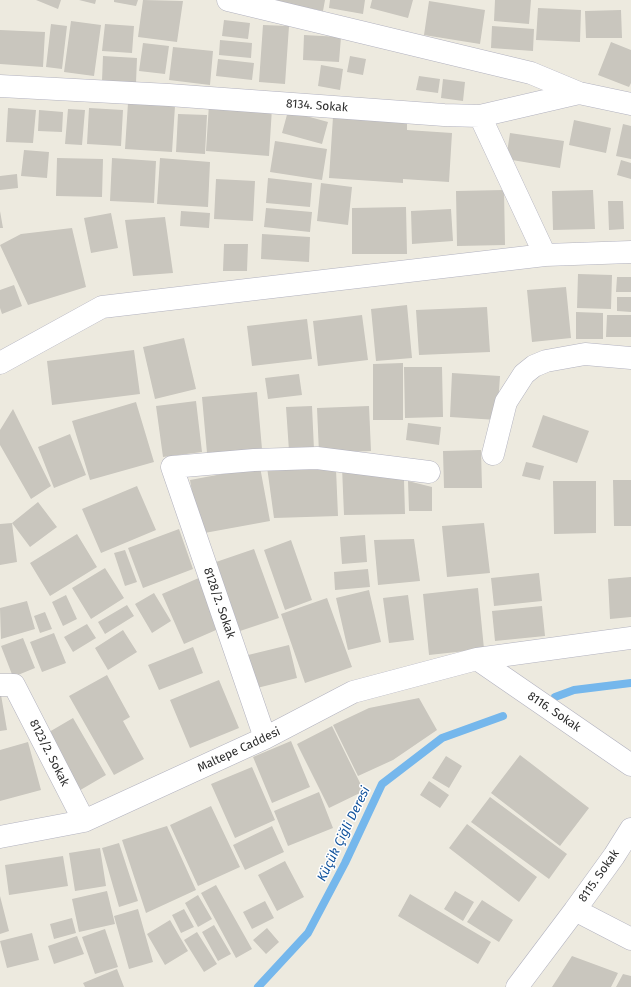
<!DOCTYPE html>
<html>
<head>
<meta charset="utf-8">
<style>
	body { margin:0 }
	canvas { display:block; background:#edeadf }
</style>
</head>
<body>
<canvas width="631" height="987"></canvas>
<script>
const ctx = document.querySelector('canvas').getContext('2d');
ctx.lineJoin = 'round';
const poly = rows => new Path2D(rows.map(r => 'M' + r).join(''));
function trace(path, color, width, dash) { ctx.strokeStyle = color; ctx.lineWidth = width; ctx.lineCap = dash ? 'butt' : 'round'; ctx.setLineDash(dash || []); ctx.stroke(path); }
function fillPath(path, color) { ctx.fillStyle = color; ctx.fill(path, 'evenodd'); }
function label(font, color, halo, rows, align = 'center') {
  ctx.font = font + ' "Fira Sans",sans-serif'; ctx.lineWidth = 3; ctx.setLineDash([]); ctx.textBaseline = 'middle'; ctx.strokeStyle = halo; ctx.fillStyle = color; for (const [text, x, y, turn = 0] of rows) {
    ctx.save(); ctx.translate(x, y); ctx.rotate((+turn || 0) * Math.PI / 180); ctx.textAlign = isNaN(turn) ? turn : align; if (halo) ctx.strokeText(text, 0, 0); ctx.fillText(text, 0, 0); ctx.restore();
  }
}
trace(poly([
	[555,697,574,690,631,683],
	[258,987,308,933,345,863,382,784,442,738,503,716]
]), '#75b7ec', 8);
fillPath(poly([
	[36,0,61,0,58,9],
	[79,0,96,0,95,4],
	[114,0,138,0,136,6,114,2],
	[143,0,183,1,177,42,138,37],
	[269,0,325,0,323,11],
	[330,0,365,0,363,14,329,8],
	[372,0,413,0,408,18,370,8],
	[495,0,531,0,529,24,494,21],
	[429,1,485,10,480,44,424,35],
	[538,8,581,10,580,42,536,40],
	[621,10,622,38,586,38,585,11],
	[224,20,250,23,248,39,222,36],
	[71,21,101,25,94,76,64,72],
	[51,24,67,26,62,69,46,67],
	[105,24,134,26,132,53,102,51],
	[263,25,289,26,285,84,259,82],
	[492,26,534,29,533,51,491,48],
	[0,30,45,32,43,67,0,64],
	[304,35,341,37,339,62,303,60],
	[220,40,252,43,251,58,219,55],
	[611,42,631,50,631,83,629,87,598,75],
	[143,43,169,46,165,74,139,71],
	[173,47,213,51,210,85,169,80],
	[103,56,137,58,136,83,102,81],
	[350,56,366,59,363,75,347,72],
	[218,59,254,63,252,80,216,76],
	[321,65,343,69,340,90,318,86],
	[419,76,440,79,438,93,416,90],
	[443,79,465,82,463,101,441,98],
	[128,103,175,106,172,152,125,149],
	[209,104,272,108,269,156,206,151],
	[8,108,36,110,33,143,6,142],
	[89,108,123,110,121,146,87,144],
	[68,109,85,110,82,145,65,144],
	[39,110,63,112,62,132,38,131],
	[288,111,328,122,322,144,282,133],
	[178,114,207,115,205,154,176,152],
	[333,117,407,122,407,130,452,133,449,182,403,179,403,183,329,178],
	[574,120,611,128,606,153,569,145],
	[623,124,631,126,631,159,616,156],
	[510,133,564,141,560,168,506,159],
	[275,141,327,149,322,180,270,172],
	[24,150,49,152,47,178,21,176],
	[57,158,103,159,102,197,56,196],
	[112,158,156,161,154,203,110,201],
	[160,158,210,162,208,207,157,204],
	[621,160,631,163,631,179,617,175],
	[17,174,18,188,0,190,0,176],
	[268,178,312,183,310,207,266,203],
	[216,179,255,181,253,221,214,219],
	[321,183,352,187,348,225,317,221],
	[504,190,505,245,457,246,456,191],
	[593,190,595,229,553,230,552,191],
	[608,201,623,201,624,229,609,230],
	[406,207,407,254,352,254,352,208],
	[266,208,312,212,310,232,264,227],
	[451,209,453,241,412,244,411,211],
	[0,211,3,228,0,228],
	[181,211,210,213,209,228,180,226],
	[111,213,118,248,91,253,84,218],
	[165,217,173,273,133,276,125,220],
	[72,228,86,287,28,305,0,245,21,234],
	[262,234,310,237,309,262,261,259],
	[224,244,248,244,247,271,223,271],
	[578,274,612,275,611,309,577,308],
	[617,277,631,277,631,292,616,292],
	[14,285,22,306,2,314,0,308,0,290],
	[566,287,571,338,532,342,527,290],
	[617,297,631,297,631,312,617,311],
	[407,305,412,358,376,361,371,309],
	[487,307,490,352,419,355,416,310],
	[576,312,603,313,603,339,576,339],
	[362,315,368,360,318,366,313,321],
	[607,315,631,315,631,337,606,337],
	[307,319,312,359,252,366,247,326],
	[184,338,196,389,155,399,143,347],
	[134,350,140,394,52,405,47,361],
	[403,363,403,420,373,420,373,364],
	[404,367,442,367,443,417,405,418],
	[452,373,500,376,497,420,450,417],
	[299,374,302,395,268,399,265,378],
	[257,392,262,449,207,453,202,397],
	[196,401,202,452,163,457,156,406],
	[136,402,154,462,90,480,72,421],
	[312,406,314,450,289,451,286,407],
	[369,406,371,451,319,453,317,408],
	[13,409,51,486,31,499,0,445,0,430],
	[543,415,589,431,577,463,532,447],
	[408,423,441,427,439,445,406,440],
	[70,434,86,475,54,488,38,447],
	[481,450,482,488,444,488,443,451],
	[526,462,544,466,540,480,522,476],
	[260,467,270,521,199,534,190,480],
	[267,467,336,469,338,516,274,518],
	[342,467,404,480,405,514,344,515],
	[613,480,631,480,631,526,614,526],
	[408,481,432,487,432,511,409,511],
	[553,481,596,481,596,533,554,534],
	[137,486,156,530,101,553,82,509],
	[38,502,57,527,30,547,12,523],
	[12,523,17,562,0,565,0,524],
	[484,523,490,573,447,577,442,526],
	[179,529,193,569,143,588,128,548],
	[77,534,97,567,50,596,30,563],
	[365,535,367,562,342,564,340,537],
	[414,539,420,581,378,585,374,540],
	[291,540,312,600,285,610,264,550],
	[254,549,279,618,240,631,216,562],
	[125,550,137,582,125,586,114,553],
	[105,568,124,598,91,619,72,588],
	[368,569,370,587,335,590,334,572],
	[539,573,542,601,494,606,491,578],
	[201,577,223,627,184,644,162,594],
	[631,577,631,617,610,619,608,579],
	[478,588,484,649,429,655,423,594],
	[369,590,381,642,348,650,336,598],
	[154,593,171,621,152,633,135,604],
	[66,595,77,619,63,626,52,602],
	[408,595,414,640,389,643,383,598],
	[327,598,352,667,305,683,281,614],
	[27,601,35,629,1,639,0,608],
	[127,605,134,616,105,634,98,622],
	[542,606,545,636,495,641,492,611],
	[45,612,52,629,40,633,34,616],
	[87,624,96,638,73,652,64,637],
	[123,630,137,652,108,670,95,648],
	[54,633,66,663,42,672,30,642],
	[23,638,35,668,13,677,1,646],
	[289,645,297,678,253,689,244,656],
	[193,647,203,673,159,690,148,665],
	[107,675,130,717,123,721,144,759,114,775,69,696],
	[219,680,239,728,190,748,170,700],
	[0,689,7,730,0,731],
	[419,698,437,730,393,760,358,776,333,725,369,708],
	[73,718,106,775,77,792,44,735],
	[332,726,364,791,329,808,297,744],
	[291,741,310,787,272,803,253,757],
	[28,742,41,790,0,801,0,750],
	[520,755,589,808,560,846,491,793],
	[446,756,462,766,449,788,432,778],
	[252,767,275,820,235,838,211,784],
	[429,781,449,795,440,808,420,795],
	[319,792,333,828,288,846,274,811],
	[490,797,567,854,549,879,471,822],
	[211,806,240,867,198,886,170,825],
	[467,824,537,877,519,902,449,848],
	[167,826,196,890,146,913,122,840],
	[272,826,284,852,245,870,233,845],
	[119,843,138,901,119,907,102,848],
	[100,848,106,886,75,891,69,853],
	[63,856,68,886,9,895,5,865],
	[285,861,304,897,277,911,258,875],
	[216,885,252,949,236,958,201,893],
	[107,891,115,924,79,932,72,899],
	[455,891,474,902,463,921,444,909],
	[410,894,491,942,478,964,398,916],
	[198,895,212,919,198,927,185,903],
	[0,896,9,931,0,934],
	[482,900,513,920,499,942,467,922],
	[265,901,274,918,252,929,243,912],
	[138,909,153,962,129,969,114,916],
	[184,909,194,927,181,933,172,915],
	[72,918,76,933,54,939,50,924],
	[170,920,188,951,165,965,147,934],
	[214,925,231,954,218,961,202,932],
	[267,928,279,942,266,954,253,940],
	[105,929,118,967,95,974,82,937],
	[197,932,217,964,204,972,184,940],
	[32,933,39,960,7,968,0,941],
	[77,936,84,954,54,964,48,946],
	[572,956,618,973,611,987,552,987],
	[117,969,124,987,85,987,83,983],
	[623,974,631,976,631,987,616,987]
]), '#c9c6be');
const minor = poly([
	[228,0,531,73,579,93],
	[0,86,169,95,444,115,480,116,579,93,631,104],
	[480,116,545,255],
	[0,363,102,307,545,255,631,252],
	[493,454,506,402,524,374,534,366,546,361,585,354,631,358],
	[477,659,631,765],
	[0,685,14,685,84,821],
	[265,738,172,467,254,460,317,458,429,472],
	[631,829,614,856,575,910,631,939],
	[0,837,84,821,265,738,353,692,477,659,631,638],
	[517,987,575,910]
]);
trace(minor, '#b2b2bf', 23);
trace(minor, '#fff', 22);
label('12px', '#2c2c2c', '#fff', [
	["8134. Sokak",317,106,4],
	["8128/2. Sokak",219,603,71],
	["8116. Sokak",554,712,34],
	["Maltepe Caddesi",239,750,-25],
	["8123/2. Sokak",49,753,63],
	["8115. Sokak",599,876,-55]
]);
label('italic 13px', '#10529c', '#fff', [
	["Küçük Çiğli Deresi",344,834,-64]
]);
</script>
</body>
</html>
